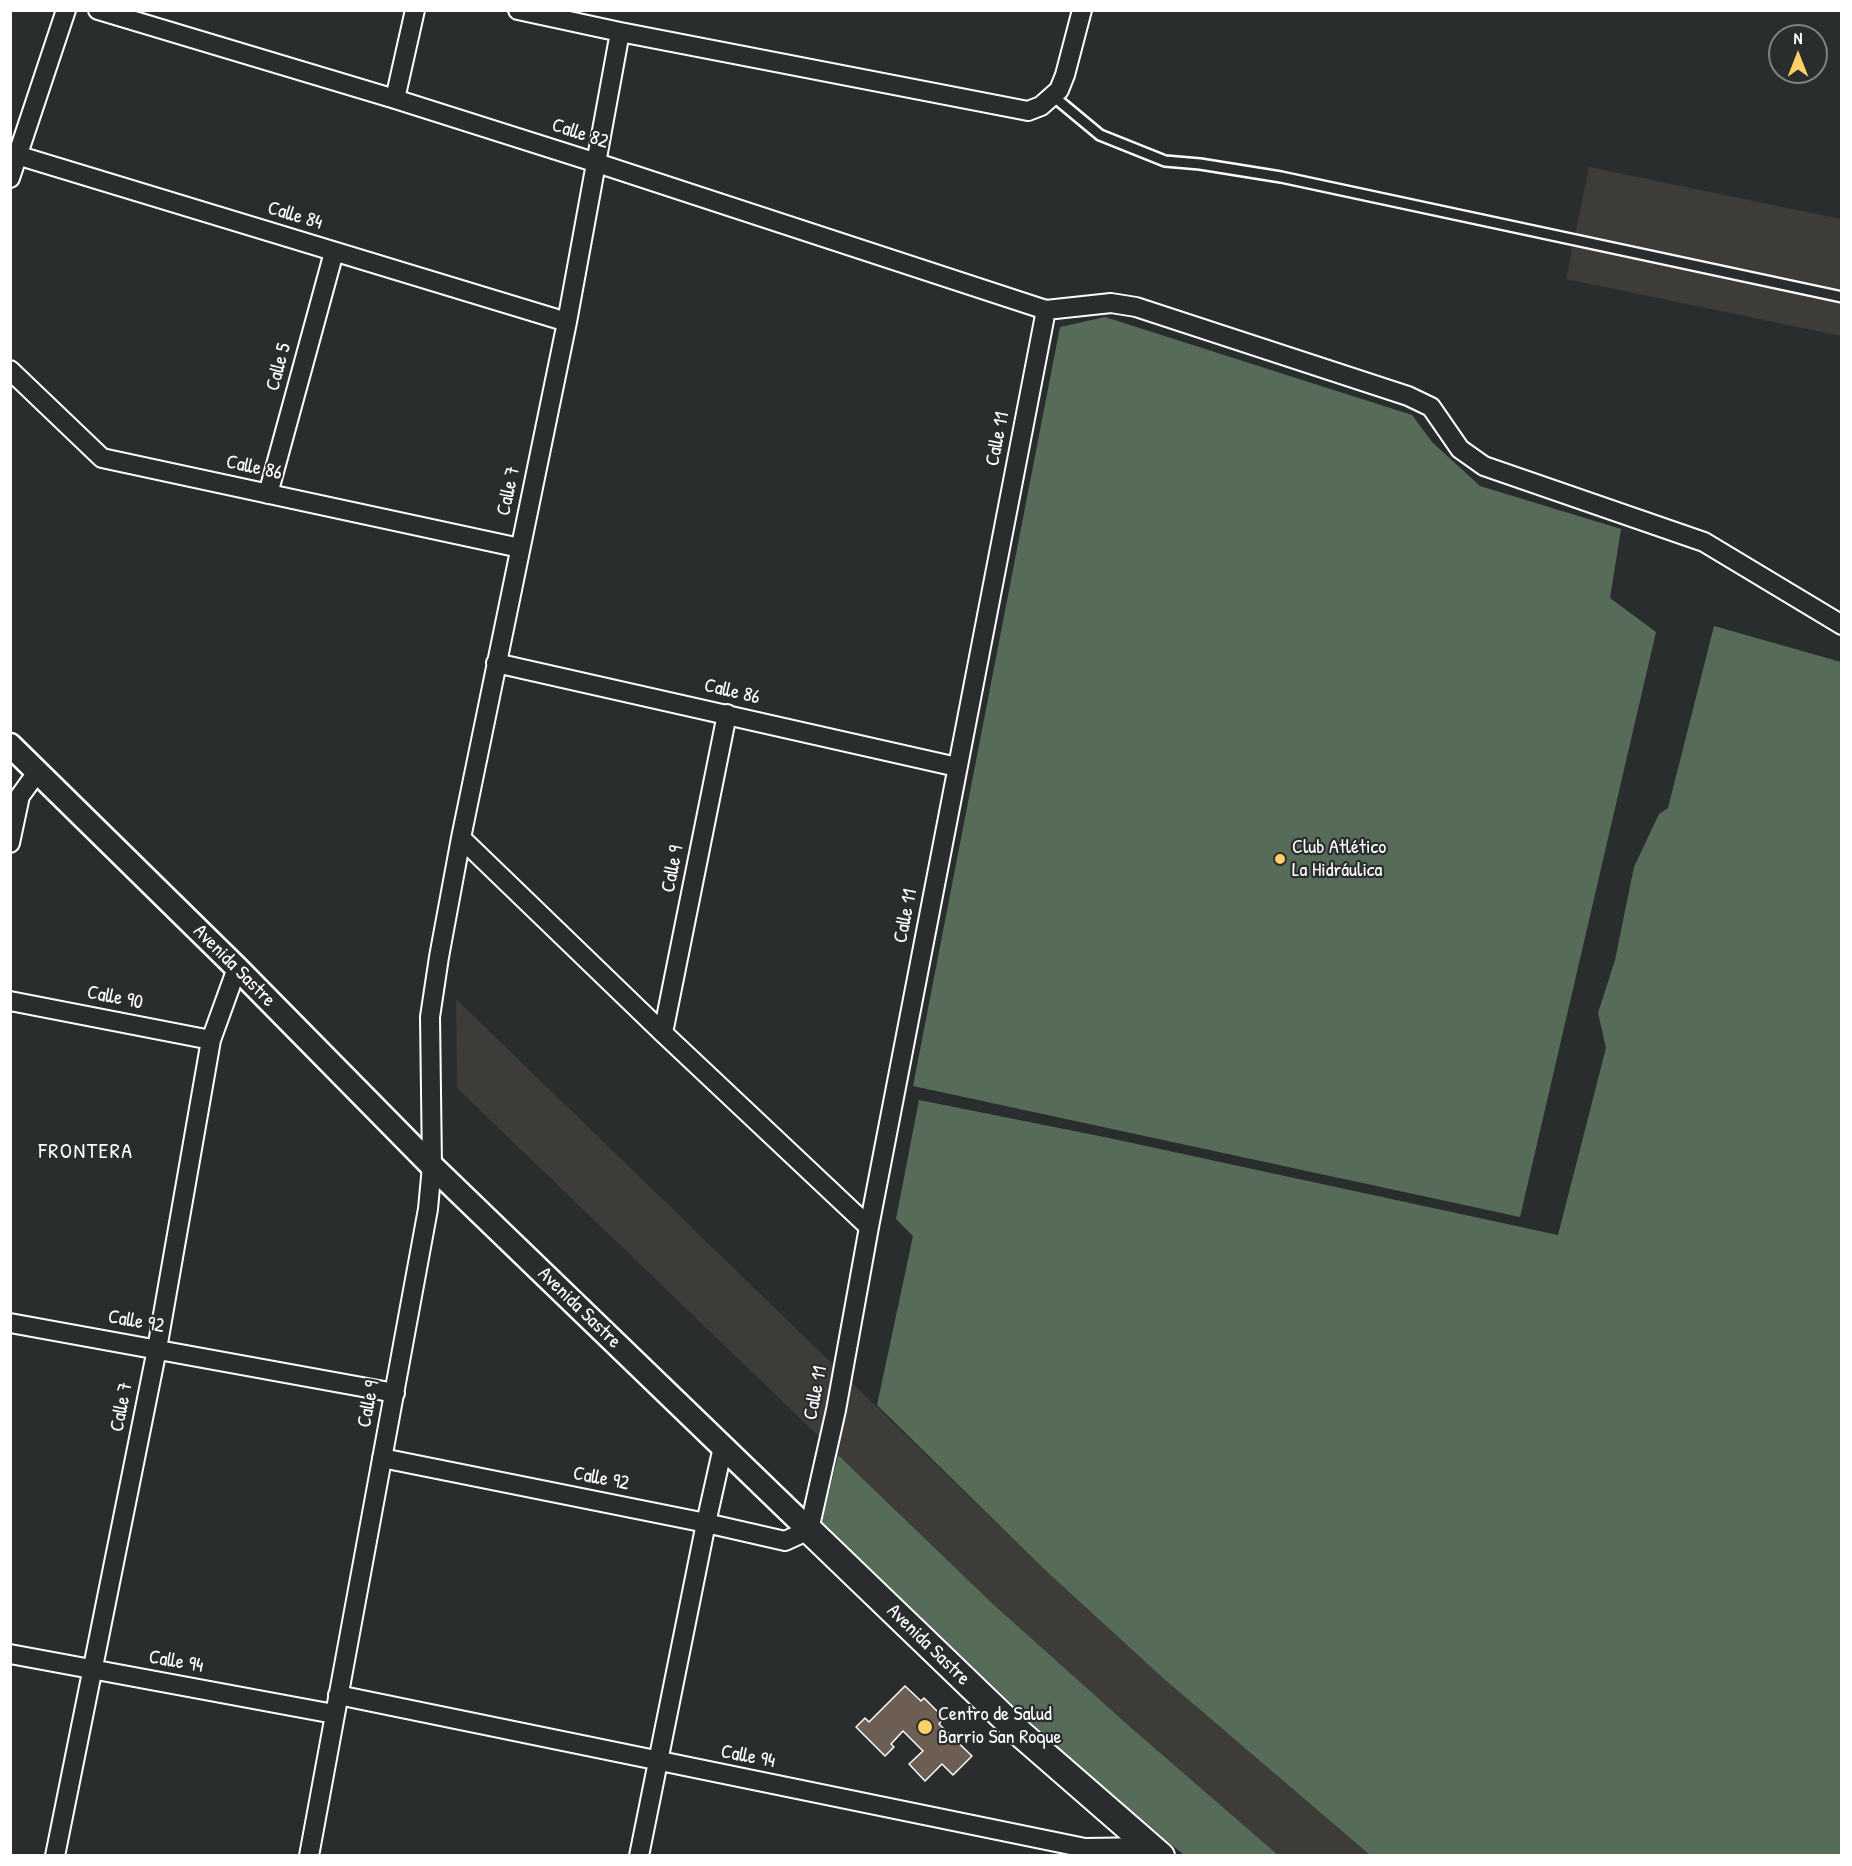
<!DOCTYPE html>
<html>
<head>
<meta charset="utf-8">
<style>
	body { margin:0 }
	#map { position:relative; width:1852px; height:1866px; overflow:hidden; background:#2a2d2e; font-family:"Patrick Hand",sans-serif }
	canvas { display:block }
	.frame { position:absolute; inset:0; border:12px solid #fff; pointer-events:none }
	.north { position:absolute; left:1768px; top:24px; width:60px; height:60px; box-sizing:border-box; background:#2a2d2e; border:2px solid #7f8182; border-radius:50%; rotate:0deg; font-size:16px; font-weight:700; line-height:24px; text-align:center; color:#fff }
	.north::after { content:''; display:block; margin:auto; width:21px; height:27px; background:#ffd166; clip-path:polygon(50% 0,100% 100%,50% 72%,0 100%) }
</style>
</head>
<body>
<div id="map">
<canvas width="1852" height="1866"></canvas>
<div class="frame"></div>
<div class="north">N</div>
</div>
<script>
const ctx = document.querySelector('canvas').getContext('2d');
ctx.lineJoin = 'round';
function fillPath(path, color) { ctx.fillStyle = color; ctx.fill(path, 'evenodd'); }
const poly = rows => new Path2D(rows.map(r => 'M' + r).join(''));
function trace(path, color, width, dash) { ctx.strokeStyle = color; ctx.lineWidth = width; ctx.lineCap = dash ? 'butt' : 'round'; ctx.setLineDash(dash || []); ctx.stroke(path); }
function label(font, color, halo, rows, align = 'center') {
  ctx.font = font + ' "Patrick Hand",sans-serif'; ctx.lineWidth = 4.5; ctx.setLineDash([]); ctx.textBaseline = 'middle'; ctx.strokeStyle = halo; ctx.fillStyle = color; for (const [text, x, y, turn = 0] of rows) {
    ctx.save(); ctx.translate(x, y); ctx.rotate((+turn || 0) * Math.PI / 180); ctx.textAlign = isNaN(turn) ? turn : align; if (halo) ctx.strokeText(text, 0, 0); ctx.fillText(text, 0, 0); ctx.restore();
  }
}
fillPath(poly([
	[1589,167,1841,219,1841,336,1566,279],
	[456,999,1044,1569,1164,1679,1370,1855,1278,1855,1128,1725,994,1605,457,1088]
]), '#3e3c39');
fillPath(poly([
	[1105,317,1412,415,1432,442,1480,486,1621,529,1610,598,1656,632,1520,1217,913,1086,1060,327],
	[1714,626,1841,662,1841,1855,1370,1855,1164,1679,1044,1569,877,1405,913,1236,896,1219,919,1100,1109,1138,1558,1235,1606,1048,1598,1013,1615,960,1634,867,1659,814,1668,808],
	[838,1455,994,1605,1128,1725,1278,1855,1184,1855,1108,1792,1038,1729,822,1522]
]), '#566c59');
const building = poly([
	[905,1686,921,1701,924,1698,944,1718,939,1724,972,1756,953,1775,942,1764,925,1781,909,1764,923,1751,903,1731,891,1744,894,1747,885,1756,856,1727,865,1718,869,1722,905,1686]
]);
fillPath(building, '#6c5e53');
trace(building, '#fff', 1.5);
const service = poly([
	[1053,96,1100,135,1165,161,1200,164,1281,177,1842,297]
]);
const minor = poly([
	[98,10,395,99,597,163,1046,310,1111,303,1136,307,1408,396,1431,407,1460,449,1484,466,1704,542,1842,625],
	[518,10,620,32,1028,111,1041,106,1059,90,1065,75,1082,10],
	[395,99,415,10],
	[10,153,567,322],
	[10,178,66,10],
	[10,370,102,458,520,548],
	[268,494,334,252],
	[496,663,957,767],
	[461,838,663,1033,869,1227],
	[10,843,20,796,38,771],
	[10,1001,211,1040],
	[663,1033,727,714],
	[10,1323,395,1393],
	[382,1458,706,1523,785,1541,809,1530,836,1410,869,1227,1046,310],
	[10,1654,334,1714],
	[338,1695,1085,1848,1151,1847],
	[55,1856,157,1349,211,1040,237,968],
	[309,1856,428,1209,432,1166,430,1017,439,957,461,838,567,322,620,32],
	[639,1856,706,1523,723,1447]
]);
const tertiary = poly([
	[10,745,237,968,432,1166,809,1530]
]);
const secondary = poly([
	[809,1530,1022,1735,1161,1856]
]);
trace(service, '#fff', 14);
trace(minor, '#fff', 22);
trace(tertiary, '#fff', 27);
trace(secondary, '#fff', 30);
trace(service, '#2a2d2e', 9);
trace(minor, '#2a2d2e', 18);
trace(tertiary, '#2a2d2e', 22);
trace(secondary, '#2a2d2e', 26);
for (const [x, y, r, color] of [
	[1280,859,6,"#ffd166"],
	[925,1727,8,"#ffd166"]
]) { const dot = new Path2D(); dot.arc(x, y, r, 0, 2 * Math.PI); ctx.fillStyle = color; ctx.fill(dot); trace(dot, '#2a2d2e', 2); }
label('20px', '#fff', '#2a2d2e', [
	["Calle 82",580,134,18],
	["Calle 84",295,216,17],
	["Calle 5",279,367,-75],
	["Calle 11",998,439,-79],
	["Calle 86",254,468,12],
	["Calle 7",509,491,-78],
	["Calle 86",732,692,13],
	["Calle 9",673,869,-79],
	["Calle 11",906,916,-79],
	["Avenida Sastre",234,966,45],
	["Calle 90",115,998,11],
	["Avenida Sastre",579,1308,44],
	["Calle 92",136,1322,10],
	["Calle 11",816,1393,-79],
	["Calle 9",369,1404,-79],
	["Calle 7",122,1407,-79],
	["Calle 92",601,1479,11],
	["Avenida Sastre",928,1645,44],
	["Calle 94",176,1662,10],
	["Calle 94",748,1757,11]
]);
label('20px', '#fff', '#2a2d2e', [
	["Club Atlético",1292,848],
	["La Hidráulica",1292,871],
	["Centro de Salud",938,1715],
	["Barrio San Roque",938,1738]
], 'left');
ctx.letterSpacing = '1.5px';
label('22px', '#fff', '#2a2d2e', [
	["FRONTERA",86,1152]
]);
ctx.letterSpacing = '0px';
</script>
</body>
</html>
